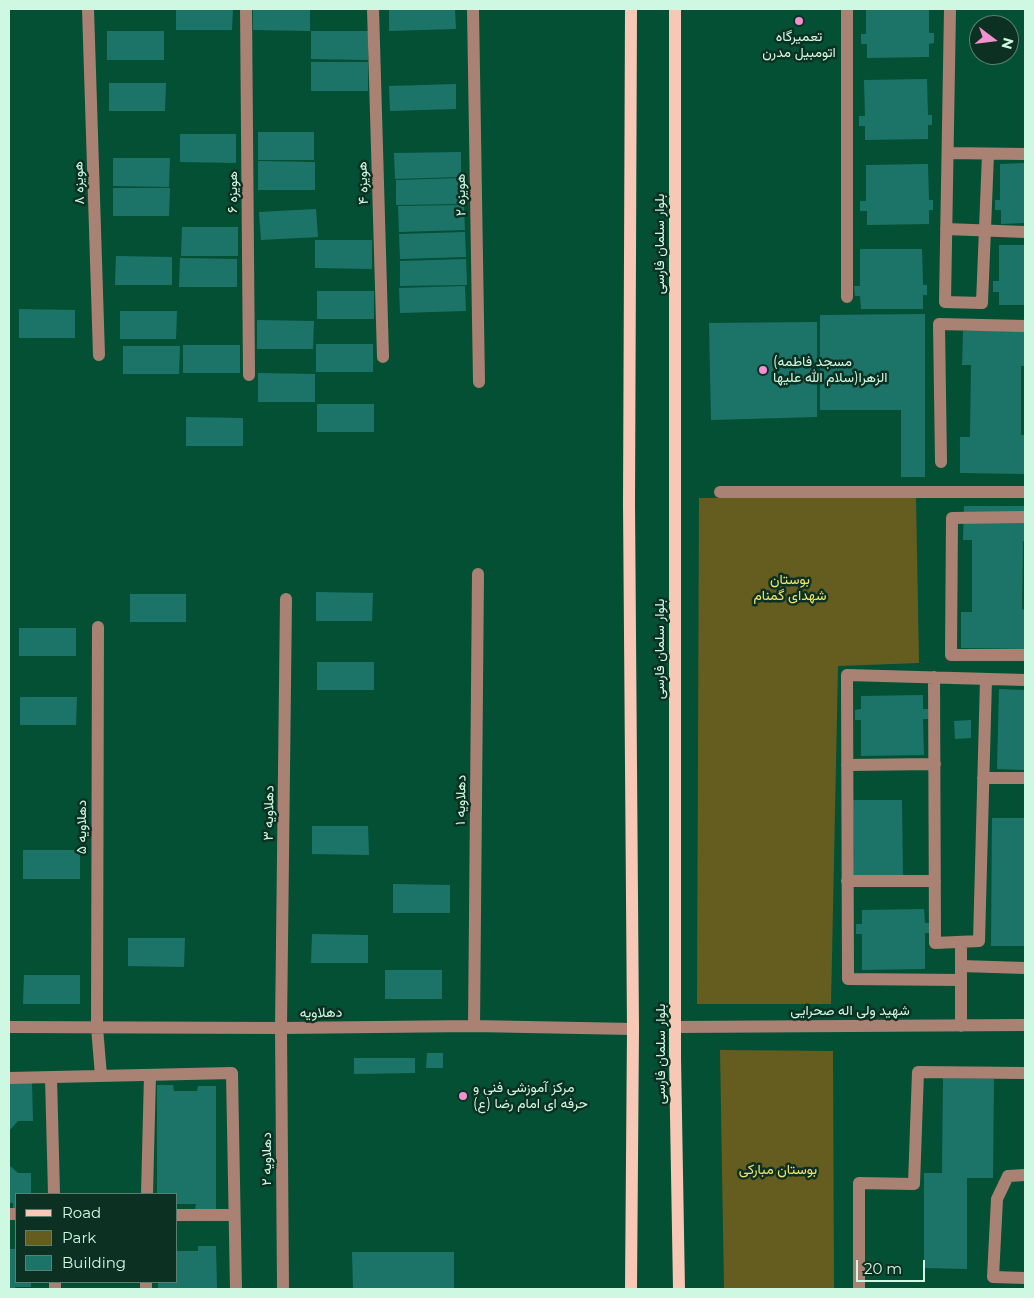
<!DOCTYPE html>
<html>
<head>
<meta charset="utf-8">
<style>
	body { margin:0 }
	#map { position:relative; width:1034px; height:1298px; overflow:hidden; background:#045035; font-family:Montserrat,sans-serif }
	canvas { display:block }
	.frame { position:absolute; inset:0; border:10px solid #cff8e2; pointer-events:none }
	.legend { position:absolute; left:15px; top:1193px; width:162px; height:90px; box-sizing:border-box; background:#0c3122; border:1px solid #5a816f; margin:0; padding:6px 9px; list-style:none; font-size:15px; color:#cff8e2 }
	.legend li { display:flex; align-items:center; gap:10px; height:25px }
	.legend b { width:25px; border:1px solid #5a816f }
	.north { position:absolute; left:969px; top:15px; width:50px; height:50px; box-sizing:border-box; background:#0c3122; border:1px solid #5a816f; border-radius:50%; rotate:105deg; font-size:14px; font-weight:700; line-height:20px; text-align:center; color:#cff8e2 }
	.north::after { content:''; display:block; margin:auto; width:18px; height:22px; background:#f590d1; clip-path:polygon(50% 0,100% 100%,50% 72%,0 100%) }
	.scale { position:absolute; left:856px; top:1260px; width:69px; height:22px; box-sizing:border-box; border:2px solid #cff8e2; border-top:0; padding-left:6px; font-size:15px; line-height:18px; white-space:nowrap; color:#cff8e2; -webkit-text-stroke:4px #0c3122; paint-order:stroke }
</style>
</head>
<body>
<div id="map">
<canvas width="1034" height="1298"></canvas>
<div class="frame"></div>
<ul class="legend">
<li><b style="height:6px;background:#f7c8b6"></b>Road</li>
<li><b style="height:14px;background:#655d1f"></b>Park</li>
<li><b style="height:14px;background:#1c7469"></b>Building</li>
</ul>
<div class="north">N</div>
<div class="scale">20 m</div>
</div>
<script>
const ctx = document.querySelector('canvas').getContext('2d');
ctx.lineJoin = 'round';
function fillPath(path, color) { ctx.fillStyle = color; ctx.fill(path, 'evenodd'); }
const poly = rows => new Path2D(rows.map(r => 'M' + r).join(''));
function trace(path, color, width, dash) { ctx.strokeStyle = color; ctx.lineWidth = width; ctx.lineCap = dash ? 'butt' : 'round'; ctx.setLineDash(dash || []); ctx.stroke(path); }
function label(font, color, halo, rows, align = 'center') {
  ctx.font = font + ' Montserrat,Vazirmatn,sans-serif'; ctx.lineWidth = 5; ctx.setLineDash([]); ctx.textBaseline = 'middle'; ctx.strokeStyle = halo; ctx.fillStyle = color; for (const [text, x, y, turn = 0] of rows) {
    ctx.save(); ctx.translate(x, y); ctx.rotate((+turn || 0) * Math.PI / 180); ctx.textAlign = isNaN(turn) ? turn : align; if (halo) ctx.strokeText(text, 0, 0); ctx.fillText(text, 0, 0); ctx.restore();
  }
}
fillPath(poly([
	[916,497,919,663,838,666,831,1004,697,1004,699,498],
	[720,1050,833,1051,834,1289,724,1289]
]), '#655d1f');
fillPath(poly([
	[176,9,233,9,232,30,176,30],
	[253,9,310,9,310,31,253,30],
	[389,9,455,9,456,29,389,31],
	[866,9,929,9,929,33,934,33,934,43,929,44,929,57,867,58,867,44,861,44,861,34,866,34],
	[107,31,164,31,164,60,107,60],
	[311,31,368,31,368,60,311,59],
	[311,62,368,62,368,91,311,91],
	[927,79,928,115,932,115,932,125,928,125,928,139,865,140,865,126,859,126,859,116,865,116,864,80],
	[109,83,166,83,165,111,109,111],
	[456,84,456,109,390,111,389,86],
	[258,132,314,132,314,160,258,160],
	[180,134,236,134,236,163,180,162],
	[461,152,461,177,395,179,394,153],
	[113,158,170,158,169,187,113,186],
	[258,161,315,162,315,190,258,190],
	[1025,163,1025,223,1001,224,1001,210,995,210,995,200,1000,200,1000,164],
	[928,164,929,200,933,200,933,210,929,210,929,224,867,225,867,211,860,211,860,201,866,201,866,165],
	[462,178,463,204,396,205,396,180],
	[113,188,170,188,169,216,113,216],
	[464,205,465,230,399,232,398,206],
	[316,209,318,237,261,240,259,212],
	[182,227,238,227,238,256,181,256],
	[465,232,466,257,400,259,399,234],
	[315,240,372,240,372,269,315,268],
	[999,245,1025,245,1025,305,999,305,999,292,993,292,993,281,999,281],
	[860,249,922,249,923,285,927,285,927,295,923,295,923,309,861,309,860,296,855,296,854,286,860,286],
	[116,256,172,257,172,285,115,285],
	[180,258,237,259,237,287,179,287],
	[466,259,467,285,400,286,400,261],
	[465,286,466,311,400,313,399,288],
	[317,291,374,291,374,319,317,319],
	[19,309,75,310,75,338,19,338],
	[120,311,177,311,176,339,120,339],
	[925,314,925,477,901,477,901,410,820,410,820,315],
	[257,320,314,321,313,349,257,349],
	[817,322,817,417,711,420,709,323],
	[963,331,1025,331,1025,366,1021,366,1021,435,1025,435,1025,474,960,473,960,437,970,437,971,365,962,365],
	[316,344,373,344,373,372,316,372],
	[183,345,240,345,240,373,183,373],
	[123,346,180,346,179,374,123,374],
	[258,373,315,374,315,402,258,402],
	[317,404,374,404,374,432,317,432],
	[186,417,243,418,243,446,186,446],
	[964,506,1025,506,1025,541,1023,541,1022,609,1025,610,1025,649,961,648,961,612,972,612,972,540,963,540],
	[316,592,373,593,372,621,316,621],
	[130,594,186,594,186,622,130,622],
	[19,628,76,628,76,656,19,656],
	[317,662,374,662,374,690,317,690],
	[999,689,1025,690,1025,770,997,769],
	[923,695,923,709,928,709,928,719,923,719,924,755,861,756,861,720,855,720,855,710,861,709,861,696],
	[20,697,77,697,76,725,20,725],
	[971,720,971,738,955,739,954,721],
	[853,800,902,800,903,880,854,881],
	[992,818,1025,818,1025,946,991,946],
	[312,826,368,826,369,855,312,854],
	[23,850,80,850,80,879,23,879],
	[393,884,450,885,450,913,393,913],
	[924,909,925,923,929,923,929,933,925,933,925,969,862,970,862,934,856,934,856,924,862,924,862,910],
	[312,934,368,935,368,963,311,963],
	[128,938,185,938,184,967,128,966],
	[385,970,442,970,442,999,385,999],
	[24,975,80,975,80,1004,23,1004],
	[427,1053,443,1053,443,1068,426,1068],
	[354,1058,415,1058,415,1073,354,1074],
	[943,1078,994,1079,993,1178,967,1178,967,1269,924,1268,924,1173,942,1173],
	[32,1082,33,1121,18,1121,9,1131,9,1089,10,1089,10,1083],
	[157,1085,173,1085,174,1091,197,1091,198,1086,216,1086,216,1209,195,1209,196,1204,176,1204,176,1194,157,1194],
	[9,1165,18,1173,31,1173,31,1194,16,1194,16,1208,13,1208,13,1203,9,1203],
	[198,1246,216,1246,217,1289,158,1289,158,1282,176,1282,176,1251,198,1251],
	[9,1249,16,1249,16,1282,31,1282,31,1287,16,1287,13,1289,9,1289],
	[352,1252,454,1252,454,1289,353,1289]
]), '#1c7469');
trace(poly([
	[88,9,99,355],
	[246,9,249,375],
	[373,9,383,357],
	[473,9,479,382],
	[847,9,847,297],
	[950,9,945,302,982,303,988,154],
	[948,153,1025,154],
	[946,229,1025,232],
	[941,462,939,324,1025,326],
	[720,492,1025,492],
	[1025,517,952,518,951,655,1025,655],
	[98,627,97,1027,101,1076],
	[934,677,935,943,979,941,986,679],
	[847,765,935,764],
	[983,778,1025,778],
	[847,881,935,881],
	[961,966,1025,968],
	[961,980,848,979,847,675,1025,680],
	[474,1026,478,574],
	[961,1026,961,942],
	[9,1027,281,1028,474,1026,633,1029],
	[675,1027,1025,1025],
	[51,1077,54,1194],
	[9,1078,232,1073,236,1289],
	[1025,1175,1008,1176,997,1199,993,1277,1025,1278],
	[147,1194,150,1075],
	[9,1214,16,1214],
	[176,1215,234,1215],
	[55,1282,55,1289],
	[146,1289,146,1282],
	[283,1289,281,1028,286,599],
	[859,1289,859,1183,914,1184,918,1072,1025,1073]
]), '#a98274', 12);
trace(poly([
	[631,9,629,503,633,1029,631,1289],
	[675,9,675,1058,679,1289]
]), '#f7c8b6', 12);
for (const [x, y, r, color] of [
	[799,21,5,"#f590d1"],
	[763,370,5,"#f590d1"],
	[463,1096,5,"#f590d1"]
]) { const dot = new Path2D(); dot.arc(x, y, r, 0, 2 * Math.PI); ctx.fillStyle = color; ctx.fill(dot); trace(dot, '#0c3122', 2); }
label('14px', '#cff8e2', '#0c3122', [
	["تعمیرگاه",799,37,"center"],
	["اتومبیل مدرن",799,53,"center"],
	["(مسجد فاطمه",773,362],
	["الزهرا(سلام الله علیها",773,378],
	["مرکز آموزشی فنی و",473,1088],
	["حرفه ای امام رضا (ع)",473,1104]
], 'left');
label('14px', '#cff8e2', '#0c3122', [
	["هویزه ۸",79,183,-92],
	["هویزه ۴",363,183,-92],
	["هویزه ۶",233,192,-90],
	["هویزه ۲",461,195,-91],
	["بلوار سلمان فارسی",660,244,-90],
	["بلوار سلمان فارسی",660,649,-90],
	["دهلاویه ۱",461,800,-89],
	["دهلاویه ۳",269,813,-89],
	["دهلاویه ۵",82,827,-90],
	["شهید ولی اله صحرایی",850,1011],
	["دهلاویه",321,1013,-1],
	["بلوار سلمان فارسی",661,1054,-90],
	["دهلاویه ۲",267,1159,-90]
]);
label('14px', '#f4e467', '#0c3122', [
	["بوستان",790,580],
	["شهدای گمنام",790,596],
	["بوستان مبارکی",778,1170]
]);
</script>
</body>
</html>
